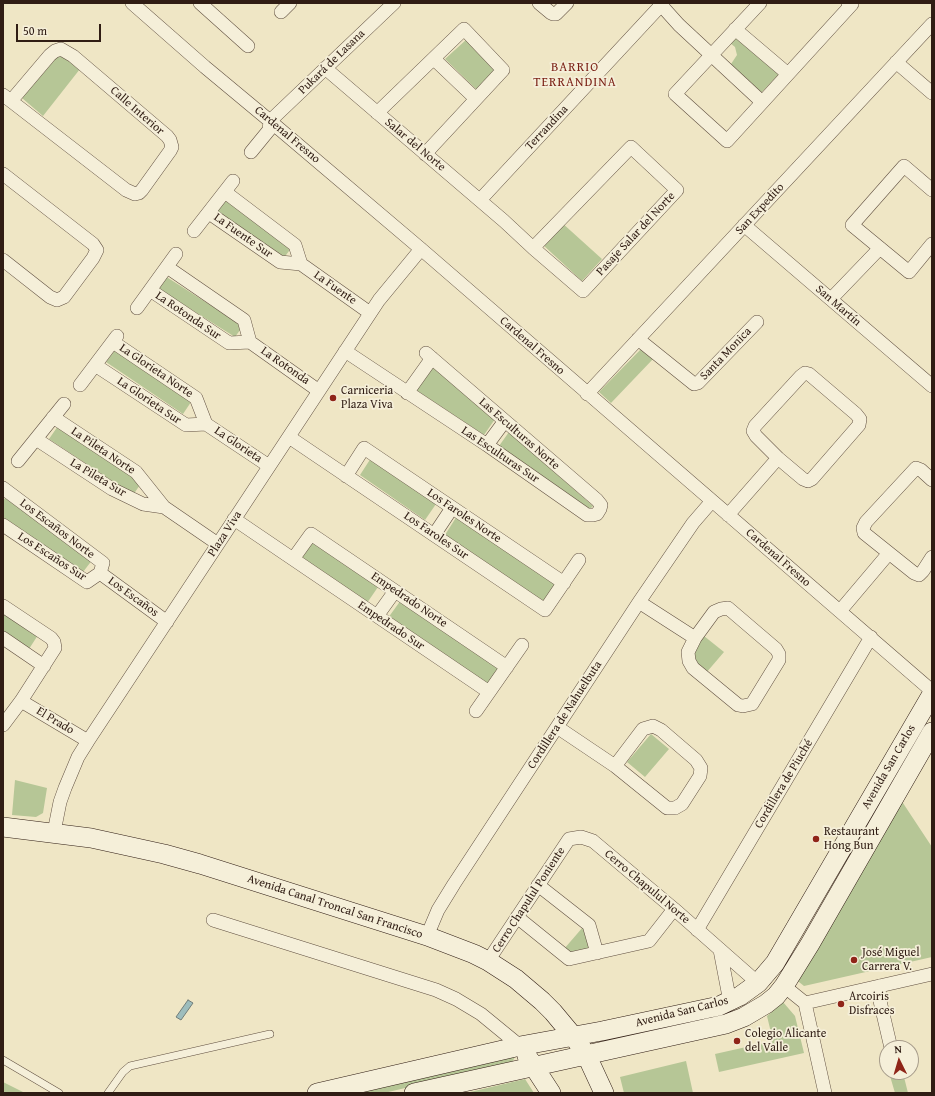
<!DOCTYPE html>
<html>
<head>
<meta charset="utf-8">
<style>
	body { margin:0 }
	#map { position:relative; width:935px; height:1096px; overflow:hidden; background:#efe6c5; font-family:"Gentium Book Plus",serif }
	canvas { display:block }
	.frame { position:absolute; inset:0; border:4px solid #301d14; pointer-events:none }
	.north { position:absolute; left:879px; top:1040px; width:40px; height:40px; box-sizing:border-box; background:#f5efd9; border:1px solid #a69b8a; border-radius:50%; rotate:355deg; font-size:11px; font-weight:700; line-height:16px; text-align:center; color:#301d14 }
	.north::after { content:''; display:block; margin:auto; width:14px; height:18px; background:#8f2418; clip-path:polygon(50% 0,100% 100%,50% 72%,0 100%) }
	.scale { position:absolute; left:16px; top:24px; width:85px; height:18px; box-sizing:border-box; border:2px solid #301d14; border-top:0; padding-left:5px; font-size:12px; line-height:14px; white-space:nowrap; color:#301d14; -webkit-text-stroke:3px #f5efd9; paint-order:stroke }
</style>
</head>
<body>
<div id="map">
<canvas width="935" height="1096"></canvas>
<div class="frame"></div>
<div class="north">N</div>
<div class="scale">50 m</div>
</div>
<script>
const ctx = document.querySelector('canvas').getContext('2d');
ctx.lineJoin = 'round';
function fillPath(path, color) { ctx.fillStyle = color; ctx.fill(path, 'evenodd'); }
const poly = rows => new Path2D(rows.map(r => 'M' + r).join(''));
function trace(path, color, width, dash) { ctx.strokeStyle = color; ctx.lineWidth = width; ctx.lineCap = dash ? 'butt' : 'round'; ctx.setLineDash(dash || []); ctx.stroke(path); }
function label(font, color, halo, rows, align = 'center') {
  ctx.font = font + ' "Gentium Book Plus",serif'; ctx.lineWidth = 3.5; ctx.setLineDash([]); ctx.textBaseline = 'middle'; ctx.strokeStyle = halo; ctx.fillStyle = color; for (const [text, x, y, turn = 0] of rows) {
    ctx.save(); ctx.translate(x, y); ctx.rotate((+turn || 0) * Math.PI / 180); ctx.textAlign = isNaN(turn) ? turn : align; if (halo) ctx.strokeText(text, 0, 0); ctx.fillText(text, 0, 0); ctx.restore();
  }
}
fillPath(poly([
	[737,37,780,73,759,95,729,67,737,55,735,47,730,43],
	[467,39,497,69,477,90,445,59],
	[58,56,63,57,80,69,43,116,22,98],
	[224,196,292,247,283,259,215,209],
	[561,222,602,259,582,281,542,244],
	[165,276,243,326,235,337,157,288],
	[643,347,654,358,611,403,599,392],
	[115,350,191,402,183,414,106,362],
	[434,366,495,419,484,435,416,390],
	[58,426,142,482,133,495,49,439],
	[509,432,593,506,590,509,499,446],
	[371,458,436,504,425,520,360,475],
	[5,498,93,559,83,572,3,517,3,501],
	[457,516,555,584,543,602,445,535],
	[313,541,378,587,367,603,302,558],
	[401,600,499,667,486,686,388,618],
	[3,612,38,635,29,649,3,632],
	[704,636,724,652,706,673,687,657],
	[651,734,669,749,645,777,627,762],
	[15,780,47,788,43,813,36,817,12,815],
	[901,800,932,847,932,957,804,986,794,978],
	[583,927,591,951,571,955,564,949],
	[783,1002,795,1016,804,1053,719,1072,715,1054,773,1041,767,1016],
	[515,1056,513,1061,507,1064,384,1093,345,1093],
	[686,1061,693,1093,624,1093,620,1077],
	[903,1073,908,1093,895,1093,890,1076],
	[525,1079,534,1093,466,1093],
	[3,1082,25,1093,3,1093]
]), '#b6c696');
const water = poly([
	[188,1000,193,1003,181,1020,176,1017,188,1000]
]);
fillPath(water, '#9dbdbd');
trace(water, '#717d79', 1);
const lane = poly([
	[3,1060,59,1093],
	[108,1093,123,1072,130,1066,270,1034]
]);
const street = poly([
	[132,3,205,67,270,121,421,249,932,691],
	[200,3,248,46],
	[539,3,551,13,553,14,556,14,567,3],
	[760,3,675,94,727,141,852,4,848,3],
	[661,5,679,25,762,102],
	[281,12,290,3],
	[735,29,788,74],
	[434,59,476,99],
	[896,62,932,93],
	[325,68,504,221,533,248,583,291,677,190,631,147,533,248],
	[3,95,11,101,126,190,135,194,139,193,142,190,170,151,172,147,170,140,167,136,73,56,61,49,55,51,50,55,11,101],
	[377,113,464,29,503,70,425,154],
	[251,152,269,130,270,121,394,3],
	[3,174,93,244,97,250,93,258,64,297,57,300,50,297,3,260],
	[932,190,904,166,852,225,909,272,932,244],
	[225,192,295,245,301,264],
	[480,200,663,3],
	[209,213,280,262,301,264],
	[744,225,932,386],
	[194,231,233,181],
	[301,264,370,313],
	[167,267,244,320,250,342],
	[150,290,229,343,250,342],
	[831,299,880,248],
	[137,308,176,254],
	[638,339,694,384,698,383,757,322],
	[113,342,196,398,206,424],
	[250,342,319,391],
	[345,351,487,445,587,515,593,515,597,514,600,509,601,505,597,500,426,353],
	[95,365,186,425,206,424],
	[805,373,809,374,856,414,860,419,859,425,812,479,808,481,803,479,778,458,756,436,753,431,755,426,801,376,805,373],
	[80,385,117,336],
	[407,393,432,358],
	[587,394,932,24],
	[53,417,136,472,164,507,218,544],
	[206,424,269,466],
	[289,437,545,610,579,560],
	[36,439,112,489,143,504,164,507],
	[487,445,504,422],
	[18,461,64,404],
	[346,476,364,448,564,583],
	[932,480,921,470,916,468,866,522,863,528,864,533,914,573,919,575,923,571,932,557],
	[3,488,103,563,100,573],
	[728,515,778,458],
	[234,519,489,692],
	[3,525,87,582,100,573],
	[434,535,452,508],
	[293,559,311,534,507,667],
	[100,573,167,622],
	[639,602,695,638],
	[3,606,51,638,54,642,55,648,21,701,3,725],
	[728,608,776,649,779,654,779,660,752,704,743,706,738,705,693,668,689,661,688,652,695,638,714,612,721,609,728,608],
	[840,611,889,553],
	[377,616,395,591],
	[3,638,44,666],
	[21,701,88,741],
	[476,711,522,645],
	[557,727,615,766,667,808,675,808,682,804,700,776,701,768,696,760,661,730,653,726,643,729,615,766],
	[54,832,60,802,65,788,78,757,88,741,379,300,421,249],
	[538,885,589,925,597,953],
	[517,917,569,959,649,941,674,909],
	[213,920,436,990,456,999,481,1014,520,1046],
	[697,930,871,637],
	[427,936,438,910,454,884,639,602,693,523,712,501],
	[720,950,730,1002],
	[488,961,569,839,581,837,593,841,674,909,758,983],
	[784,986,805,1003,825,1093],
	[879,986,880,1001,891,1048],
	[805,1003,932,974]
]);
const secondary = poly([
	[3,827,91,838,164,854,200,864,427,936,474,954,488,961,516,979,542,1001,553,1012,573,1036,586,1054,604,1093],
	[527,1056,551,1093],
	[317,1093,520,1046,602,1031,719,1006,740,996,758,983,775,963,932,694],
	[414,1093,726,1024,744,1017,766,1004,776,996,784,986,810,944,932,732]
]);
trace(lane, '#604f40', 8);
trace(street, '#604f40', 14);
trace(secondary, '#301d14', 20);
trace(lane, '#f5efd9', 7);
trace(street, '#f5efd9', 13);
trace(secondary, '#f5efd9', 19);
for (const [x, y, r, color] of [
	[333,398,4,"#8f2418"],
	[816,839,4,"#8f2418"],
	[854,960,4,"#8f2418"],
	[841,1004,4,"#8f2418"],
	[737,1041,4,"#8f2418"]
]) { const dot = new Path2D(); dot.arc(x, y, r, 0, 2 * Math.PI); ctx.fillStyle = color; ctx.fill(dot); trace(dot, '#f5efd9', 1.5); }
label('12px', '#301d14', '#f5efd9', [
	["Pukará de Lasana",332,62,-44],
	["Calle Interior",137,111,41],
	["Terrandina",547,128,-47],
	["Cardenal Fresno",287,135,40],
	["Salar del Norte",415,145,40],
	["San Expedito",760,209,-47],
	["Pasaje Salar del Norte",636,234,-47],
	["La Fuente Sur",243,236,35],
	["La Fuente",335,288,35],
	["San Martín",838,306,41],
	["La Rotonda Sur",188,316,34],
	["Cardenal Fresno",532,346,41],
	["Santa Monica",726,354,-46],
	["La Rotonda",285,366,35],
	["La Glorieta Norte",156,371,34],
	["La Glorieta Sur",149,401,34],
	["Las Esculturas Norte",519,434,41],
	["La Glorieta",238,445,34],
	["La Pileta Norte",103,451,34],
	["Las Esculturas Sur",500,455,34],
	["La Pileta Sur",98,478,31],
	["Los Faroles Norte",464,516,34],
	["Los Escaños Norte",57,529,37],
	["Plaza Viva",225,534,-57],
	["Los Faroles Sur",436,536,34],
	["Los Escaños Sur",52,557,33],
	["Cardenal Fresno",778,558,41],
	["Los Escaños",133,597,36],
	["Empedrado Norte",409,600,34],
	["Empedrado Sur",391,626,34],
	["Cordillera de Nahuelbuta",565,715,-57],
	["El Prado",55,721,31],
	["Avenida San Carlos",889,767,-60],
	["Cordillera de Piuché",784,784,-59],
	["Cerro Chapulul Norte",647,887,40],
	["Cerro Chapulul Poniente",529,900,-57],
	["Avenida Canal Troncal San Francisco",335,907,18],
	["Avenida San Carlos",682,1012,-14]
]);
label('12px', '#301d14', '#f5efd9', [
	["Carniceria",341,391],
	["Plaza Viva",341,405],
	["Restaurant",824,832],
	["Hong Bun",824,846],
	["José Miguel",862,953],
	["Carrera V.",862,967],
	["Arcoiris",849,997],
	["Disfraces",849,1011],
	["Colegio Alicante",745,1034],
	["del Valle",745,1048]
], 'left');
ctx.letterSpacing = '1px';
label('13px', '#7a1f14', '#f5efd9', [
	["BARRIO",575,68],
	["TERRANDINA",575,83]
]);
ctx.letterSpacing = '0px';
</script>
</body>
</html>
